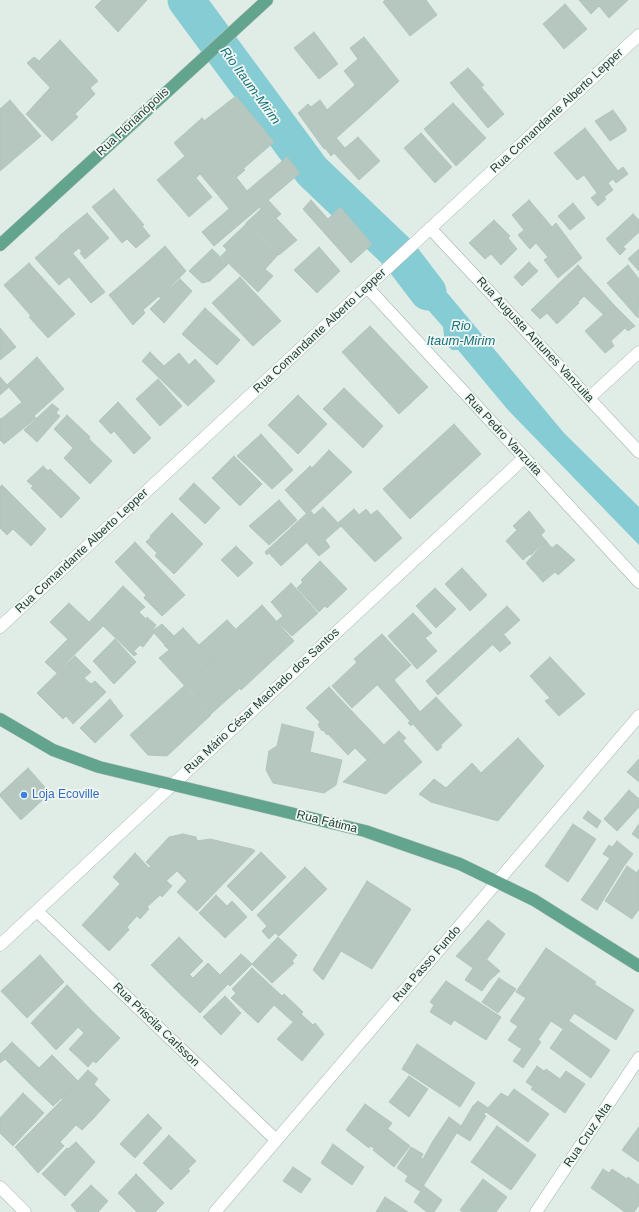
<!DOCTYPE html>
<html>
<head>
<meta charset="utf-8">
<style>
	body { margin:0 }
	canvas { display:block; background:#e0ece6 }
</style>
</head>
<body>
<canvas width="639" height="1212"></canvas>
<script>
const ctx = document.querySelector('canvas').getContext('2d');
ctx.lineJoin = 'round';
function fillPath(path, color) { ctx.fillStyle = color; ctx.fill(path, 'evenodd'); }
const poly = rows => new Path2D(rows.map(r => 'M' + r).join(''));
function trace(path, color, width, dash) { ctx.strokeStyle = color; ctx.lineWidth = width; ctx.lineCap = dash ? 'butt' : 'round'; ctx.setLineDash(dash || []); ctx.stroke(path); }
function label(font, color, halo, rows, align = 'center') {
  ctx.font = font + ' Arial,sans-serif'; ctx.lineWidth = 3.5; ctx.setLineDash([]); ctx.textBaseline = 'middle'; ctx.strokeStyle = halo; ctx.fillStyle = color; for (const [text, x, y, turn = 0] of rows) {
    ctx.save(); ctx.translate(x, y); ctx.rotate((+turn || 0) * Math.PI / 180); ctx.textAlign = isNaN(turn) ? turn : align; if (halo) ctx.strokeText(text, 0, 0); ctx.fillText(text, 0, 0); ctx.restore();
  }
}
fillPath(poly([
	[409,252,449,295,564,433,639,507,639,545,508,410,458,350,452,350,445,344,443,327,391,267]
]), '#85ccd4');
trace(poly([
	[186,0,312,171,399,254,428,292]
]), '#85ccd4', 37);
const building = poly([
	[102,0,147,0,118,32,95,7,102,0],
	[385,0,426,0,437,15,410,36,383,2,385,0],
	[579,0,628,0,609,18,599,6,591,14,579,0],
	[565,4,587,29,564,49,543,24,565,4],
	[314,32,338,64,319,79,294,48,314,32],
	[364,37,399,81,372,106,344,71,358,59,350,48,364,37],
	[60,40,98,81,90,88,95,94,75,114,27,63,34,57,39,61,60,40],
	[468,68,484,85,481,87,504,114,488,128,450,83,468,68],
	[355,85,372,106,343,132,327,110,355,85],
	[50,88,78,117,52,141,26,114,50,88],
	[236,96,274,142,244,168,204,121,236,96],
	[10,100,41,136,0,171,0,109,10,100],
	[320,100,343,132,324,149,298,113,308,104,311,107,320,100],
	[453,103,486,138,456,166,424,129,453,103],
	[613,110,626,128,626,131,610,141,595,121,613,110],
	[202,118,245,170,217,194,174,143,202,118],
	[585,128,618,171,623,167,628,174,616,183,613,179,608,183,613,190,604,197,606,199,598,206,591,198,597,193,584,175,577,180,554,153,585,128],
	[421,133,452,167,435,183,404,148,421,133],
	[358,137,380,161,359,180,334,153,331,156,325,148,336,138,345,148,358,137],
	[185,156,200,174,196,178,212,197,189,217,157,180,185,156],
	[287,157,300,173,241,223,217,194,236,177,247,191,287,157],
	[114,189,144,225,142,226,150,236,136,248,127,239,122,243,92,207,114,189],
	[268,200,281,214,276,218,297,240,279,255,246,223,261,209,259,207,268,200],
	[311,200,328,219,340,207,372,244,351,263,303,209,311,200],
	[529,200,552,227,556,223,582,258,558,278,544,260,548,257,536,243,530,249,518,235,524,230,512,215,529,200],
	[573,203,585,218,570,230,558,216,573,203],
	[229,209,241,223,214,246,202,232,229,209],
	[87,213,109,238,85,259,80,253,82,252,79,248,73,253,59,236,87,213],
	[633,214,639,220,639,232,623,247,626,249,620,255,606,239,633,214],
	[494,220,510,236,508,238,517,249,501,265,491,254,485,259,469,243,494,220],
	[246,224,278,255,265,269,273,276,258,292,221,256,227,250,223,246,246,224],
	[59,237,105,292,91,303,69,277,59,285,35,258,59,237],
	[165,246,186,271,160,298,137,271,165,246],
	[319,247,340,271,317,293,294,270,319,247],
	[212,249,228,264,210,281,202,283,189,271,212,249],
	[639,249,639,271,628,259,639,249],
	[529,262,538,271,522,286,514,277,529,262],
	[29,263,75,314,48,338,29,317,31,316,4,285,29,263],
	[578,265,614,305,604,315,584,296,578,302,579,303,557,324,547,313,540,319,531,310,578,265],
	[628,265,639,279,638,318,607,283,628,265],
	[137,271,159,296,143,310,145,313,133,325,109,295,137,271],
	[240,277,281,321,253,346,212,303,240,277],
	[180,279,192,291,164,323,150,309,180,279],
	[614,305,635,326,628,331,625,328,611,341,614,346,605,353,585,331,614,305],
	[205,308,240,340,217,365,182,334,205,308],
	[370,326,428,387,399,414,342,352,370,326],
	[0,328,16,347,0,360,0,328],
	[150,352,164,366,179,353,189,365,195,359,215,381,188,406,142,361,150,352],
	[37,357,64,389,34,416,7,385,37,357],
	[0,377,9,387,0,395,0,377],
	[158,379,182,406,160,426,136,399,158,379],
	[344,388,383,426,363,448,323,409,344,388],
	[298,395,327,424,298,454,268,425,298,395],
	[22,402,36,418,4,444,0,440,0,418,1,419,22,402],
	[118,402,151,438,134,454,114,431,111,434,99,421,118,402],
	[52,404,59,409,56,413,60,416,37,442,24,430,52,404],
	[67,415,90,437,89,439,112,461,90,484,64,458,73,448,54,429,67,415],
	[454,424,481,454,410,519,383,489,454,424],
	[261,434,293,470,272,489,237,456,261,434],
	[329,450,352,472,334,489,312,468,329,450],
	[234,456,262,484,240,506,212,478,234,456],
	[43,466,48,471,50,469,80,498,61,518,31,488,33,486,27,481,43,466],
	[310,466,334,489,307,514,285,490,310,466],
	[194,483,220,508,205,524,179,499,194,483],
	[2,485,46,529,31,546,13,529,7,535,0,528,0,487,2,485],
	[279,500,297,520,269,545,249,526,279,500],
	[323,507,341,526,325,540,330,547,319,556,292,527,310,510,314,515,323,507],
	[354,509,359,515,366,509,371,515,377,510,402,538,375,562,338,523,354,509],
	[529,511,545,531,541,535,546,541,531,555,530,554,523,560,506,541,517,530,513,526,529,511],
	[172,513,203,544,174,574,155,556,157,553,146,542,151,537,150,536,172,513],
	[292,527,306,543,281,566,269,553,267,555,265,552,292,527],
	[546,541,552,548,557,544,575,560,558,575,555,572,543,582,526,563,546,541],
	[135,542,185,595,162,616,144,598,146,595,115,562,135,542],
	[236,546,253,563,238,577,221,560,236,546],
	[320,561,347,589,327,608,325,606,319,612,297,588,303,582,301,580,320,561],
	[462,568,487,595,470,611,445,584,462,568],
	[291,583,318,613,292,636,277,621,283,616,271,602,291,583],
	[123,586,145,607,139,612,146,619,147,617,156,625,152,631,162,624,174,636,165,645,154,633,143,647,140,645,134,651,137,654,134,656,94,617,123,586],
	[435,588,456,609,436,628,416,606,435,588],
	[69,603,89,622,94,617,103,626,79,650,50,622,69,603],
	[262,605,294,641,269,664,236,629,262,605],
	[507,606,520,620,493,644,480,631,507,606],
	[413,613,432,633,425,638,437,651,417,669,388,636,413,613],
	[227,620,269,664,241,690,199,645,227,620],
	[183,628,213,660,191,679,193,682,187,688,159,658,169,650,164,645,183,628],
	[480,631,493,644,465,670,453,656,480,631],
	[382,634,411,665,394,680,420,712,410,721,354,659,382,634],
	[504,635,511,643,500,652,493,645,504,635],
	[68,639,79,650,57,673,45,662,68,639],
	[115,639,136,662,114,684,93,661,115,639],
	[75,656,91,672,84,678,91,684,95,681,106,692,73,724,66,716,63,719,37,693,75,656],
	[453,656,465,670,438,695,426,681,453,656],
	[550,657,585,694,559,716,545,701,550,698,530,676,550,657],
	[213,660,239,689,211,714,187,688,193,682,191,679,213,660],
	[357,662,377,685,352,708,332,686,357,662],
	[184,686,211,715,167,756,148,755,130,735,184,686],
	[329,687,384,745,367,760,355,748,348,755,328,734,327,735,323,730,322,731,318,725,320,722,306,708,329,687],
	[436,697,462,725,441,745,442,747,437,751,413,724,411,726,408,723,436,697],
	[110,699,123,716,95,743,80,728,110,699],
	[282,724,314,732,310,752,342,760,336,785,324,793,273,783,266,770,269,751,277,746,282,724],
	[399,731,406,738,403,741,422,762,386,794,343,782,399,731],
	[518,738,544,766,498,821,431,802,419,794,434,779,446,788,472,763,481,773,518,738],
	[639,759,639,782,627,772,639,759],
	[28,768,50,793,21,820,0,796,0,794,28,768],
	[629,790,639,799,639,807,617,831,604,819,629,790],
	[588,811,601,821,597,828,583,818,588,811],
	[573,824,596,839,568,882,545,866,573,824],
	[639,824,639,839,632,834,639,824],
	[183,834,196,837,197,841,210,839,252,849,255,851,197,911,177,892,187,881,177,871,166,881,146,862,169,837,183,834],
	[617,841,633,854,624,866,603,854,609,845,612,847,617,841],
	[261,852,286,877,252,911,227,886,261,852],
	[135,853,149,868,151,866,172,886,162,897,160,895,147,907,149,909,140,919,137,916,127,927,129,930,109,951,82,925,120,884,113,877,135,853],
	[610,858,624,866,597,910,581,900,610,858],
	[627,866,637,873,639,869,639,909,632,919,605,901,627,866],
	[305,867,327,889,279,936,275,933,269,939,262,931,267,926,257,915,305,867],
	[367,881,411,909,372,969,341,951,323,980,313,970,367,881],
	[216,895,227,906,232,901,247,917,225,938,199,913,216,895],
	[488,920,505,934,487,959,468,943,488,920],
	[179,937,203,961,175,989,151,965,179,937],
	[278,937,297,955,292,961,294,963,272,983,252,964,278,937],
	[468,943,500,971,489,981,482,991,465,980,473,968,456,956,468,943],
	[546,948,596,982,563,1029,551,1021,538,1040,510,1021,526,998,516,992,546,948],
	[241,954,252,964,230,986,228,984,200,1013,175,989,189,974,193,978,208,963,220,975,241,954],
	[40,955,64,982,27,1018,1,991,40,955],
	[252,968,282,996,284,994,303,1012,293,1022,274,1005,258,1023,231,998,236,993,232,989,252,968],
	[499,978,516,989,498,1013,482,1002,499,978],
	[446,981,501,1017,486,1040,454,1020,451,1025,430,1012,434,1005,430,1002,446,981],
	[594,984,634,1010,616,1040,574,1013,594,984],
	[67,985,93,1012,56,1050,31,1023,67,985],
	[225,996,241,1013,221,1035,203,1017,225,996],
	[93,1012,120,1038,96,1063,93,1061,88,1067,69,1049,84,1033,78,1027,93,1012],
	[301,1014,313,1025,315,1023,324,1034,302,1061,277,1039,301,1014],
	[569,1021,610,1050,591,1078,550,1048,569,1021],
	[518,1026,532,1035,522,1049,508,1040,518,1026],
	[532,1035,541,1042,523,1068,513,1061,532,1035],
	[12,1042,39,1068,27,1081,5,1059,0,1063,0,1054,12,1042],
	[417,1044,475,1083,460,1107,402,1069,417,1044],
	[52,1055,78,1081,66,1094,39,1068,52,1055],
	[537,1066,544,1071,546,1069,560,1079,566,1071,585,1084,565,1113,531,1089,533,1087,526,1082,537,1066],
	[39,1068,66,1094,53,1106,27,1081,39,1068],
	[88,1070,98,1079,94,1084,110,1100,93,1119,66,1094,88,1070],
	[409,1076,428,1089,409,1117,389,1102,409,1076],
	[514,1089,549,1114,528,1142,486,1112,484,1114,473,1106,478,1101,488,1108,501,1093,508,1097,514,1089],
	[23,1093,44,1113,13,1146,0,1133,0,1118,23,1093],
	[66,1094,93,1119,82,1130,76,1125,60,1142,64,1146,38,1173,15,1147,63,1099,61,1098,66,1094],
	[365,1104,392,1123,374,1148,370,1146,369,1148,346,1130,365,1104],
	[473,1106,486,1116,470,1141,457,1133,473,1106],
	[148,1114,162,1128,135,1158,120,1144,148,1114],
	[449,1117,461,1126,446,1150,433,1141,449,1117],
	[497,1126,536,1155,511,1190,471,1162,497,1126],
	[639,1127,639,1162,622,1150,639,1127],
	[388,1129,410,1146,394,1167,373,1150,388,1129],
	[169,1135,196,1161,188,1169,190,1171,171,1190,143,1163,169,1135],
	[433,1141,446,1150,420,1191,405,1181,408,1176,397,1168,411,1147,423,1154,421,1158,423,1159,433,1141],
	[76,1142,95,1162,65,1196,42,1174,67,1148,68,1149,76,1142],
	[333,1144,364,1167,352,1185,321,1163,333,1144],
	[293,1167,311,1179,301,1193,283,1181,293,1167],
	[603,1169,609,1173,612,1169,627,1179,628,1177,639,1185,639,1205,634,1212,625,1212,591,1188,603,1169],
	[136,1174,164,1203,155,1212,137,1212,118,1193,136,1174],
	[483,1179,507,1197,496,1212,463,1212,460,1210,483,1179],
	[91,1185,108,1201,98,1212,77,1212,71,1205,91,1185],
	[424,1186,442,1200,434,1212,427,1212,414,1202,424,1186],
	[385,1197,408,1212,376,1212,385,1197]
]);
fillPath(building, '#b5c7bf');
trace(building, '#b2c6bd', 1);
const minor = poly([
	[430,228,639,452],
	[367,287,639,582],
	[589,398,639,352],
	[0,627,639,35],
	[37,911,276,1140],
	[0,945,524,458],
	[0,1187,25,1212],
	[215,1212,639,716],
	[536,1212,639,1058]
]);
const major = poly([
	[0,245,267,0],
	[0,719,53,750,99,767,365,831,460,864,534,900,639,966]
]);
trace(minor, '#a3b4ad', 13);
trace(major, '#c1c9c6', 13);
trace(minor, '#fff', 12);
trace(major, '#63a48f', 12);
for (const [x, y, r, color] of [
	[24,795,4,"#3f7fe0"]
]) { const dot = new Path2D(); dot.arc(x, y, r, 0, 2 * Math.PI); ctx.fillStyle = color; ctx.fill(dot); trace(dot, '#f1f8f4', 1.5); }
label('12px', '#203d34', '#f1f8f4', [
	["Rua Comandante Alberto Lepper",557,111,-43],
	["Rua Florianópolis",133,122,-43],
	["Rua Comandante Alberto Lepper",320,331,-43],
	["Rua Augusta Antunes Vanzuita",535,340,47],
	["Rua Pedro Vanzuita",503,435,47],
	["Rua Comandante Alberto Lepper",82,551,-43],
	["Rua Mário César Machado dos Santos",262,701,-43],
	["Rua Fátima",327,822,14],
	["Rua Passo Fundo",427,964,-49],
	["Rua Priscila Carlsson",156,1025,44],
	["Rua Cruz Alta",588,1135,-56]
]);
label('12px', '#366cbe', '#f1f8f4', [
	["Loja Ecoville",32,795]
], 'left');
label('italic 13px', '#17717c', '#f1f8f4', [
	["Rio Itaum-Mirim",250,86,54],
	["Rio",461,326],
	["Itaum-Mirim",461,341]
]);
</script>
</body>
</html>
